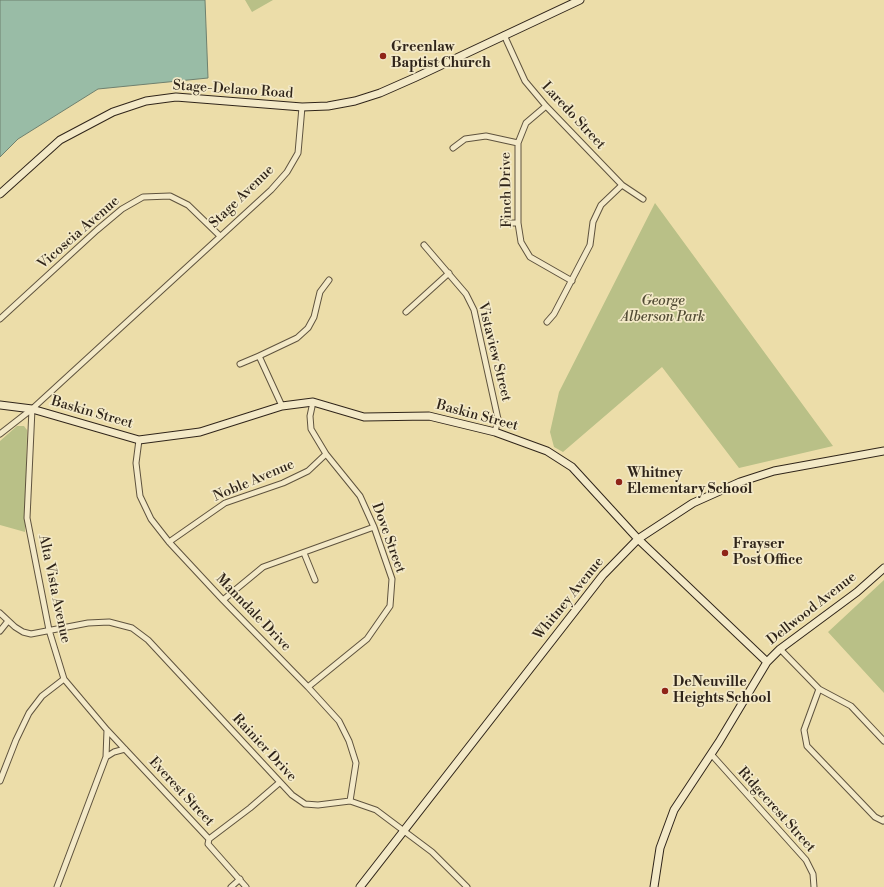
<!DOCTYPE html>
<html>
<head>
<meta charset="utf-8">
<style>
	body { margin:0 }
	canvas { display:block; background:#ecdda9 }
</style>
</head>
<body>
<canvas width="884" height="887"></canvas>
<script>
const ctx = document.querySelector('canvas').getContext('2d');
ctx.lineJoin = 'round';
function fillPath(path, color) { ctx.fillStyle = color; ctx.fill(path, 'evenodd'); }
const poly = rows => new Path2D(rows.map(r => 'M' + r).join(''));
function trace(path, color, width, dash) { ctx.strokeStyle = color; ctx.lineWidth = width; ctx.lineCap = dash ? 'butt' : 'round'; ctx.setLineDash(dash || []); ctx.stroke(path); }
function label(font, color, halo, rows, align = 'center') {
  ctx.font = font + ' "Libre Bodoni",serif'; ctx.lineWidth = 3.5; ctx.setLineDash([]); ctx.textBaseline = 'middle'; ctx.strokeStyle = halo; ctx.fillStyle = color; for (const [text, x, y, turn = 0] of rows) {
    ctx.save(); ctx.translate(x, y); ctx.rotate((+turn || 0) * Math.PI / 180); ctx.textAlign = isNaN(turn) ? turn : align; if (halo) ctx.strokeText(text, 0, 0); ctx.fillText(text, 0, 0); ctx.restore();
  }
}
fillPath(poly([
	[245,0,273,0,252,12],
	[655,203,833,446,739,468,662,367,563,452,554,447,550,432,559,392],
	[17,426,24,426,27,430,25,532,0,525,0,441],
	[884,580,884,693,828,632]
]), '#b9c087');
const water = poly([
	[0,0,205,0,208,78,98,89,18,139,0,157,0,0]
]);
fillPath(water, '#99bca6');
trace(water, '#6f806e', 1);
const street = poly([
	[504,35,525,81,546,106,622,185,643,199],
	[546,106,526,123,518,143,518,223,521,242,530,257,572,281],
	[453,148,465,139,486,136,518,143],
	[504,223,518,223],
	[424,245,466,294,474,310,498,419,495,432],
	[406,312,449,273],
	[0,319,97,230,122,209,143,197,170,196,188,205,220,236],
	[547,322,554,314,590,245,593,222,601,205,622,185],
	[240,364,259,356],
	[282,406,259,356,297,338,308,328,314,317,320,292,329,280],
	[32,409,27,518,49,630,64,679,107,730,209,839],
	[0,434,32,409,271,190,287,172,298,153,302,107],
	[139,440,136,463,140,496,151,519,169,542,223,600,308,687,339,721,349,741,356,763,350,801],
	[169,542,225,503,283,483,308,471,326,454],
	[304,553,315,580],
	[223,600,263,567,374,527],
	[0,613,15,627,23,632,31,634,88,623,109,622,132,628,148,640,292,795,305,804,318,805,350,801,376,810,432,852,467,887],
	[0,631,8,621],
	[780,649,819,689,851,706,884,741],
	[308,687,367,639,390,606,392,579,374,527,360,496,326,454,311,429,310,416,313,402],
	[819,689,804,730,807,746,875,817,883,821,884,819],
	[711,754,806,860,813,874,814,887],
	[106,757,114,752,125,749],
	[0,781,16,740,29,713,42,696,64,679],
	[209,839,250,808,279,783],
	[209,839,208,844,246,887],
	[57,887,106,757,107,730],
	[231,887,240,879]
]);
const secondary = poly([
	[0,194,60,140,113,112,146,101,176,97,302,107,328,106,355,101,380,93,414,78,580,0],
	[0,405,32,409,139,440,200,432,282,406,313,402,364,417,429,416,495,432,547,451,572,467,638,539,767,662],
	[360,887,603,575,638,539,693,503,740,482,774,471,884,451],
	[654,887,660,848,674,810,719,742,767,662,780,649,857,592,884,568]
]);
trace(street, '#5f533e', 7);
trace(secondary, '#30251a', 9);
trace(street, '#f3e9c7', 5);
trace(secondary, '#f3e9c7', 7);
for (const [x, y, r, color] of [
	[383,56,4,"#8f2418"],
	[619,482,4,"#8f2418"],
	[725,553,4,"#8f2418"],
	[665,691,4,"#8f2418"]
]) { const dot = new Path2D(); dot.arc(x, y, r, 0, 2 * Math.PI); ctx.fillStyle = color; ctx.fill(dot); trace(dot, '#f3e9c7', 1.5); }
label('bold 14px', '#30251a', '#f3e9c7', [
	["Greenlaw",391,48],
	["Baptist Church",391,64],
	["Whitney",627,474],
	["Elementary School",627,490],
	["Frayser",733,545],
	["Post Office",733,561],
	["DeNeuville",673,683],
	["Heights School",673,699]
], 'left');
label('14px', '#30251a', '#f3e9c7', [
	["Stage-Delano Road",233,90,4],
	["Laredo Street",573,116,47],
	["Finch Drive",507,190,-91],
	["Stage Avenue",242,197,-44],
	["Vicoscia Avenue",79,233,-41],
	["Vistaview Street",494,352,76],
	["Baskin Street",92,413,16],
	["Baskin Street",477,416,15],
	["Noble Avenue",254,481,-23],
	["Dove Street",388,538,70],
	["Alta Vista Avenue",54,589,78],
	["Whitney Avenue",569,599,-51],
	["Dellwood Avenue",812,609,-38],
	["Manndale Drive",253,613,46],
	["Rainier Drive",264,748,47],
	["Everest Street",181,792,47],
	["Ridgecrest Street",776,810,48]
]);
label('italic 14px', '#524c35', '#f3e9c7', [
	["George",663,302],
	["Alberson Park",663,318]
]);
</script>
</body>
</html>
